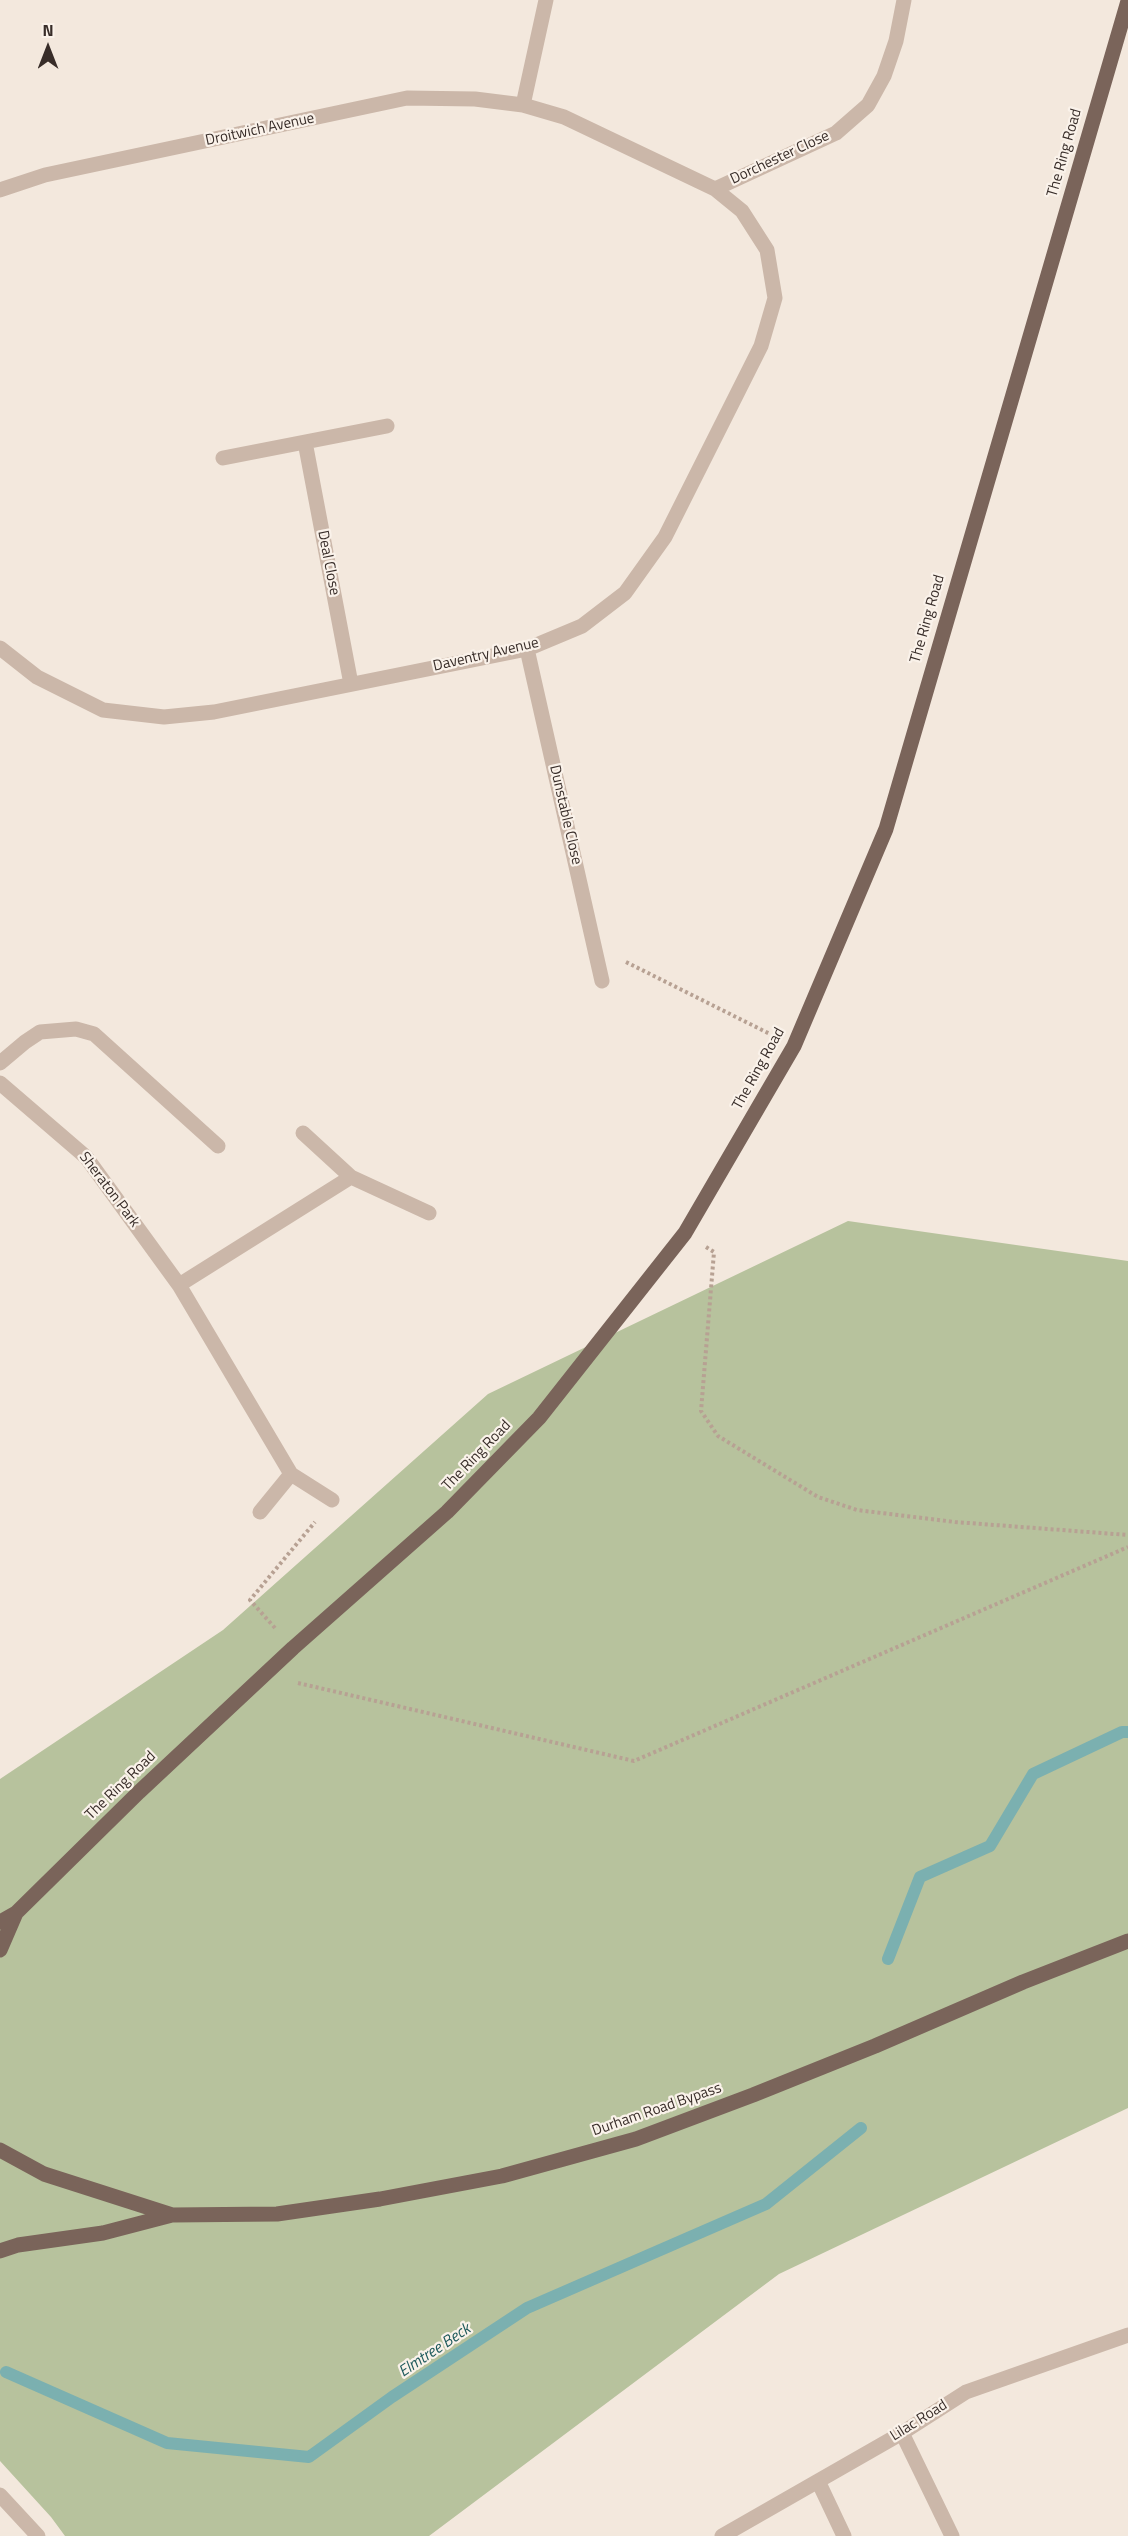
<!DOCTYPE html>
<html>
<head>
<meta charset="utf-8">
<style>
	body { margin:0 }
	#map { position:relative; width:1128px; height:2536px; overflow:hidden; background:#f3e8dd; font-family:"Titillium Web",sans-serif }
	canvas { display:block }
	.north { position:absolute; left:18px; top:18px; width:60px; height:60px; -webkit-text-stroke:4px #faf2ea; paint-order:stroke; rotate:0deg; font-size:16px; font-weight:700; line-height:24px; text-align:center; color:#382d29 }
	.north::after { content:''; display:block; margin:auto; width:21px; height:27px; background:#382d29; clip-path:polygon(50% 0,100% 100%,50% 72%,0 100%) }
</style>
</head>
<body>
<div id="map">
<canvas width="1128" height="2536"></canvas>
<div class="north">N</div>
</div>
<script>
const ctx = document.querySelector('canvas').getContext('2d');
ctx.lineJoin = 'round';
function fillPath(path, color) { ctx.fillStyle = color; ctx.fill(path, 'evenodd'); }
const poly = rows => new Path2D(rows.map(r => 'M' + r).join(''));
function trace(path, color, width, dash) { ctx.strokeStyle = color; ctx.lineWidth = width; ctx.lineCap = dash ? 'butt' : 'round'; ctx.setLineDash(dash || []); ctx.stroke(path); }
function label(font, color, halo, rows, align = 'center') {
  ctx.font = font + ' "Titillium Web",sans-serif'; ctx.lineWidth = 4.5; ctx.setLineDash([]); ctx.textBaseline = 'middle'; ctx.strokeStyle = halo; ctx.fillStyle = color; for (const [text, x, y, turn = 0] of rows) {
    ctx.save(); ctx.translate(x, y); ctx.rotate((+turn || 0) * Math.PI / 180); ctx.textAlign = isNaN(turn) ? turn : align; if (halo) ctx.strokeText(text, 0, 0); ctx.fillText(text, 0, 0); ctx.restore();
  }
}
fillPath(poly([
	[848,1221,1128,1261,1128,2108,779,2274,429,2536,65,2536,51,2517,0,2461,0,1779,223,1630,488,1394]
]), '#b7c29d');
trace(poly([
	[888,1959,920,1877,990,1846,1033,1774,1122,1732,1128,1732],
	[6,2372,167,2443,309,2457,392,2397,527,2308,766,2204,861,2128]
]), '#7bb0b0', 12);
trace(poly([
	[626,962,770,1034],
	[706,1247,714,1252,701,1411,718,1436,818,1497,857,1510,955,1522,1128,1535],
	[275,1628,250,1600,315,1522],
	[298,1683,634,1761,1128,1547]
]), '#b7a193', 4, [3, 3]);
trace(poly([
	[0,1063,25,1042,40,1032,76,1029,94,1034,218,1146]
]), '#cbb7a9', 15);
trace(poly([
	[523,105,546,0],
	[715,189,836,133,868,105,884,76,896,41,904,0],
	[0,190,45,175,407,98,475,99,523,105,564,117,715,189,742,211,767,250,775,298,761,346,665,537,625,593,582,626,527,649,214,712,164,717,103,710,37,677,0,648],
	[305,442,351,684],
	[223,458,387,426],
	[527,649,602,981],
	[0,1083,86,1157,179,1285,291,1474,332,1500],
	[303,1133,351,1177,429,1213],
	[179,1285,351,1177],
	[260,1512,291,1474],
	[902,2433,952,2536],
	[818,2481,844,2536],
	[722,2536,902,2433,966,2392,1128,2335]
]), '#cbb7a9', 15);
trace(poly([
	[0,2495,38,2536]
]), '#cbb7a9', 15);
trace(poly([
	[0,1922,16,1913,139,1792,293,1648,447,1512,539,1418,685,1233,794,1046,886,829,1128,1],
	[0,1950,16,1913],
	[0,2150,44,2174,172,2215],
	[0,2251,18,2245,103,2233,172,2215,277,2214,380,2199,502,2176,636,2139,753,2095,875,2046,1023,1982,1128,1941]
]), '#7a645a', 15);
label('15px', '#382d29', '#faf2ea', [
	["Droitwich Avenue",260,130,-12],
	["The Ring Road",1065,153,-74],
	["Dorchester Close",780,158,-25],
	["Deal Close",328,563,79],
	["The Ring Road",928,619,-74],
	["Daventry Avenue",486,655,-13],
	["Dunstable Close",565,815,77],
	["The Ring Road",759,1069,-61],
	["Sheraton Park",109,1190,53],
	["The Ring Road",477,1456,-46],
	["The Ring Road",121,1786,-44],
	["Durham Road Bypass",657,2110,-19],
	["Lilac Road",919,2421,-32]
]);
label('italic 16px', '#1d595b', '#faf2ea', [
	["Elmtree Beck",435,2351,-34]
]);
</script>
</body>
</html>
